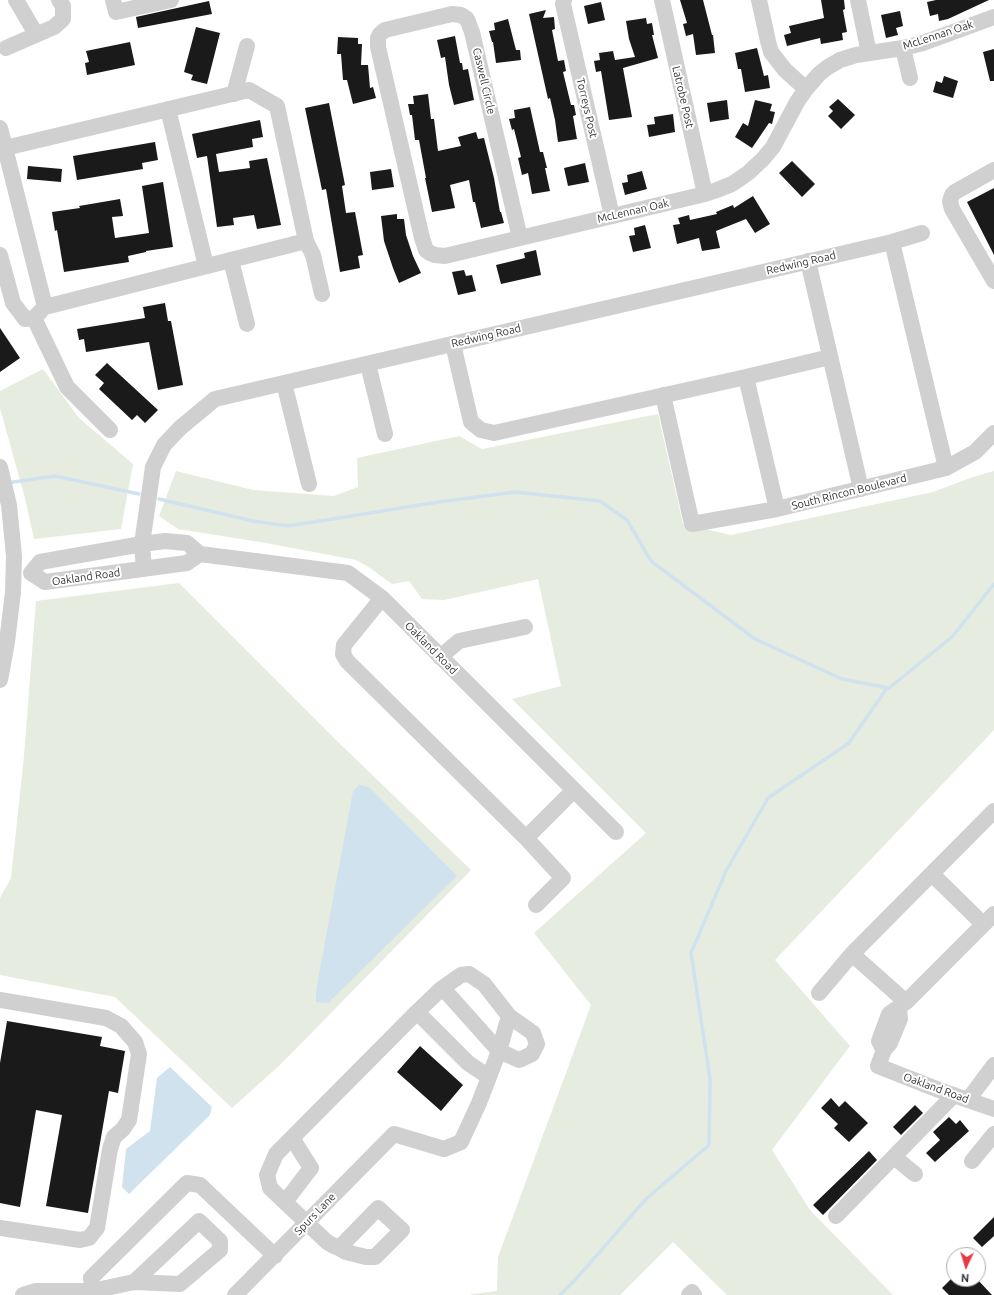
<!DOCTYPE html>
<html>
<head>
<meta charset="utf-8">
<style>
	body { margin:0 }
	#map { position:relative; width:994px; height:1295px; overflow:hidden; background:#fff; font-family:Ubuntu,sans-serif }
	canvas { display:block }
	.north { position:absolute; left:946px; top:1247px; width:40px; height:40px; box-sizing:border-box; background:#fff; border:1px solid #adadad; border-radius:50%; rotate:184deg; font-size:11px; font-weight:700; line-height:16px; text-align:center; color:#333 }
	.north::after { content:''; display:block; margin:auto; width:14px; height:18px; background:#e63946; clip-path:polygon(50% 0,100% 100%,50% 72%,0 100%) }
</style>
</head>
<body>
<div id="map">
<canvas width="994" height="1295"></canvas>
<div class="north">N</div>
</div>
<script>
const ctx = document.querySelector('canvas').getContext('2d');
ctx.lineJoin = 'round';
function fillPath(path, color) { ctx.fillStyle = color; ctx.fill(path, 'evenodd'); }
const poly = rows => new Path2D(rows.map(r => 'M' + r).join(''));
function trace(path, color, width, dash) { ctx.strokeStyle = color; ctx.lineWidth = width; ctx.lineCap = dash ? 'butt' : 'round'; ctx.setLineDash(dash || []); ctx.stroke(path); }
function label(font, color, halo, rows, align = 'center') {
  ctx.font = font + ' Ubuntu,sans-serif'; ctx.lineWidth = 4; ctx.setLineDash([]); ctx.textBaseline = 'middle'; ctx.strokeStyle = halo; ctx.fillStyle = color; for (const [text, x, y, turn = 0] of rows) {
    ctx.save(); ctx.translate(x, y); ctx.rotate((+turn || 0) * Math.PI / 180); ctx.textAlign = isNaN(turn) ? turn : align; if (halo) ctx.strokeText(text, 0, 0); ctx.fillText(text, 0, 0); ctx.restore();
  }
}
fillPath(poly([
	[43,369,79,418,133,464,121,529,34,539,25,498,0,408,0,391],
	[658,414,683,524,731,535,933,492,973,477,994,471,994,730,775,960,850,1046,772,1150,810,1210,893,1295,727,1295,673,1242,620,1295,471,1295,472,1294,497,1291,498,1257,591,1005,534,933,646,833,512,699,561,686,538,579,444,600,422,599,409,581,392,584,367,566,356,560,266,543,178,529,159,516,176,471,253,490,334,496,358,487,357,458,459,436,482,449],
	[179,583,338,742,471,870,281,1064,232,1108,115,997,0,975,0,898,11,878,24,756,36,601]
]), '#e6ecdf');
fillPath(poly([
	[359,785,369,787,457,876,328,1003,316,1002,316,991,353,791],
	[170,1067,212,1107,210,1115,129,1194,122,1187,126,1149,150,1131,157,1078]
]), '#cfe2ee');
trace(poly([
	[7,483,55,476,139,494],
	[159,499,253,521,288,526,439,502,515,492,600,501,627,520,651,561,755,639,842,679,888,688],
	[560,1295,576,1279,646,1199,709,1145,710,1079,691,953,726,871,768,798,849,743,887,688,889,688,952,637,994,584]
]), '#cfe2ee', 3.5);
fillPath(poly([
	[680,0,703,0,712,35,713,35,715,53,696,55,693,34,686,36,683,24,687,23],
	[821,0,844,0,845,9,843,10,847,32,842,33,843,40,821,44,820,38,787,46,784,35,791,33,789,26,824,18],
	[936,0,989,0,948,19,939,21,938,14,930,16,927,2],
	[209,1,212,14,138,28,136,17],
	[601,2,605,20,588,24,584,6],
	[546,10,543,18,554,17,555,29,552,30,558,61,564,60,566,71,563,72,571,105,574,105,576,115,573,116,577,139,558,142,555,120,550,98,548,99,529,14],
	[900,11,903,26,896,28,898,35,886,38,881,15],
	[646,18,647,24,652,23,654,35,652,35,658,58,623,68,632,117,609,120,601,71,596,72,594,61,600,60,599,53,613,51,615,60,635,57,629,39,626,21],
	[508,19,516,50,520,50,521,60,496,63,493,42,492,42,489,31,495,30,494,23],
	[196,27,220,33,207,84,191,80,193,75,184,72],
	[455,36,460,63,462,63,463,70,468,69,474,100,454,105,449,85,445,57,441,58,437,40],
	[338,37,358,38,358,44,362,44,361,65,368,65,370,88,373,87,376,98,353,104,347,80,343,80,341,54,337,54],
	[130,42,135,65,87,75,85,63,89,62,86,51],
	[757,48,764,76,768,75,770,88,745,92,741,69,738,69,735,53],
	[994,49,994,81,990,81,983,52],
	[944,76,958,81,953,98,933,92,936,81,942,83],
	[428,94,431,119,434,119,438,151,461,146,458,137,476,132,478,139,484,138,494,178,500,212,501,212,504,223,481,228,475,202,473,202,469,180,450,185,455,208,432,212,425,178,426,178,419,140,415,140,412,115,410,115,408,104,414,104,413,96],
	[838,99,855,115,841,129,828,116,833,111,829,107],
	[727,100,729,119,710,122,707,103],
	[755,100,772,104,770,111,775,112,772,124,769,123,752,148,735,137,743,123,748,126],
	[329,103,345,185,342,186,346,213,355,212,363,255,358,256,360,268,340,272,326,189,322,190,305,108],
	[530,107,540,152,543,152,547,168,545,168,550,191,532,194,528,173,522,175,518,158,521,157,514,129,512,130,509,119,515,118,514,110],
	[673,114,675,132,649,137,647,125,655,124,654,117],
	[260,120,263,137,252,139,253,147,216,154,219,172,250,168,249,161,267,158,281,225,257,229,254,215,233,218,234,225,217,227,207,156,197,158,192,134],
	[155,142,158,160,142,163,143,169,77,180,73,156],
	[792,161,815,184,802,197,779,173],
	[585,163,589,182,568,186,564,168],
	[28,166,62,169,61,182,27,179],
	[391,169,394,187,372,190,370,172],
	[642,171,647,189,625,195,622,183,628,182,627,175],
	[163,182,173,247,146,251,146,252,128,256,129,262,64,272,57,230,55,231,52,212,80,208,79,206,120,199,123,216,112,217,115,238,149,233,142,186],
	[994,188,994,255,967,202],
	[753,196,770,224,755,233,746,219,716,231,720,248,702,251,699,238,677,244,673,225,680,224,678,218,689,215,690,220,717,214,716,212,733,205,734,208],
	[397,214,397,219,404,219,406,235,413,256,421,273,399,283,393,268,384,241,381,216],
	[645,225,651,248,633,252,629,236,635,235,634,228],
	[536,250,541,275,501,284,496,265,525,258,524,253],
	[464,270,466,276,472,275,476,291,458,295,452,272],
	[165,303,168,321,171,321,183,385,158,390,149,342,86,352,84,339,79,340,77,329,145,318,143,307],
	[0,328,20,358,0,372],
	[107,363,158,410,145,423,137,415,132,420,99,389,104,383,95,375],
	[7,1021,102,1037,100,1046,125,1051,118,1093,109,1091,88,1213,46,1206,62,1115,36,1110,20,1207,0,1203,0,1063],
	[420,1046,463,1085,441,1111,397,1072],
	[831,1098,839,1107,845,1101,868,1123,849,1142,834,1128,838,1124,821,1108],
	[915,1105,923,1113,901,1135,893,1127],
	[949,1117,956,1124,960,1120,969,1131,935,1162,926,1153,940,1140,933,1132],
	[869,1151,877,1160,823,1215,813,1205],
	[994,1217,994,1236,982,1247,973,1238],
	[951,1279,977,1279,992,1295,949,1295,942,1288]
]), '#1a1a1a');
trace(poly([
	[16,0,36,34],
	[113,0,116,12,171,0],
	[564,0,563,4,612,216],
	[662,0,705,194],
	[759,0,768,41,771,52,785,70,806,89],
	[858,0,869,53],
	[6,48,54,27,63,19,63,6,59,0],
	[903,48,910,78],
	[234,94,247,46],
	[168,109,206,266],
	[0,128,5,148,45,307,306,241,277,106,249,90,5,148],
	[994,170,955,192,952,195,950,201,952,209,994,281],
	[520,238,472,32,467,19,461,15,452,14,385,30,380,34,378,38,378,47,422,238,426,250,430,253,435,255,445,256,520,238,705,194,717,190,732,184,748,173,763,159,773,147,797,102,806,89,819,74,828,67,840,60,856,55,903,48,923,43,994,17],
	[306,241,313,255,322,294],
	[892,242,946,468],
	[0,255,13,303,25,319,34,318,41,311],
	[231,260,247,324],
	[808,261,861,489],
	[34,318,67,387,110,430],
	[453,344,471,422,481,430,494,433,746,377,830,357],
	[368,364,385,434],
	[746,377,777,509],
	[284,383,309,484],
	[663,395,692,524,777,509,946,468,975,452,994,433],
	[0,467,9,505,14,556,13,592,7,642,0,680],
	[144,569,142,544,153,467,164,445,180,428,215,399,892,242,922,233],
	[31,573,40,562,142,544,165,541,187,543,200,554,348,573,382,598,616,832],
	[31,573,45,582,187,563,200,554],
	[382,598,344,645,343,654,347,661,526,838,574,790],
	[440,657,459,641,525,627],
	[526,838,563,878,536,905],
	[932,874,983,924],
	[852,954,906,1002],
	[441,989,461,975,469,974,484,984,509,1016,499,1051,519,1060,532,1054,537,1044,533,1033,509,1016],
	[819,993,852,954,994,811],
	[0,1000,106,1018,121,1026,135,1042,139,1054,129,1120,123,1129,114,1137,110,1149,97,1228,89,1238,80,1240,0,1228],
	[899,1008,900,1019,890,1043,884,1050,878,1066,939,1090,994,1109],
	[882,1047,879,1041,889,1014,906,1002,994,914],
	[968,1100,994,1065],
	[894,1157,915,1174],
	[972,1161,994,1134],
	[285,1202,311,1168,292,1138],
	[836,1216,954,1095],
	[339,1248,378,1208,402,1230,375,1257,366,1257,346,1252,339,1248,334,1246,327,1242,270,1188,267,1175,276,1154,417,1012],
	[92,1291,134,1282,180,1284,220,1250,220,1241,199,1221,134,1282],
	[23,1295,36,1291,92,1291,91,1278,187,1183,200,1185,275,1256],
	[235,1295,394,1134,444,1149,461,1142,479,1103,499,1051,448,994,441,989,417,1012,468,1063,489,1077],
	[689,1295,692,1292,694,1295]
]), '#d0d0d0', 16);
label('11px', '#333', '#fff', [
	["McLennan Oak",938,35,-18],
	["Caswell Circle",484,81,77],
	["Latrobe Post",683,97,77],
	["Torreys Post",587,108,77],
	["McLennan Oak",633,211,-13],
	["Redwing Road",801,263,-13],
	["Redwing Road",486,336,-13],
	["South Rincon Boulevard",849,492,-14],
	["Oakland Road",86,577,-8],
	["Oakland Road",431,648,45],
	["Oakland Road",936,1088,20],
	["Spurs Lane",315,1214,-46]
]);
</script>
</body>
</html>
